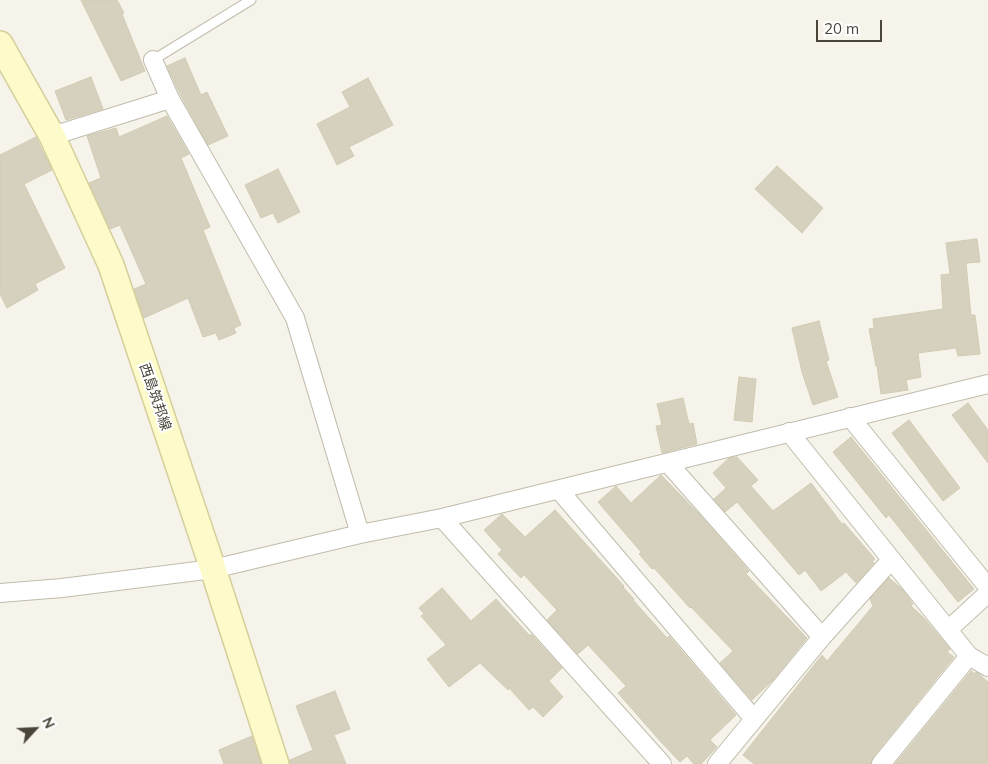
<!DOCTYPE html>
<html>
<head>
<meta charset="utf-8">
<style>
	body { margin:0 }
	#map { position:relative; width:988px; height:764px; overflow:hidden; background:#f5f3ea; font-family:Mulish,sans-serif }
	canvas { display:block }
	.north { position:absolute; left:10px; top:704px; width:50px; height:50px; -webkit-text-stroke:4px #fff; paint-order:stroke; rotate:65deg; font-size:14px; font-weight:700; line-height:20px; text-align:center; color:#494538 }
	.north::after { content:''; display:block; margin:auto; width:18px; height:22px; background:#494538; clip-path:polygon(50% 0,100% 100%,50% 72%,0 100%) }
	.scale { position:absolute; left:816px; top:20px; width:66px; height:22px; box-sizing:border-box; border:2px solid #494538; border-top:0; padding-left:6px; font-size:15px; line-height:18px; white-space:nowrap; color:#494538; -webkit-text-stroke:4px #fff; paint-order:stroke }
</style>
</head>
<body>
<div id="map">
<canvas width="988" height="764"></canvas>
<div class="north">N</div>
<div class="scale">20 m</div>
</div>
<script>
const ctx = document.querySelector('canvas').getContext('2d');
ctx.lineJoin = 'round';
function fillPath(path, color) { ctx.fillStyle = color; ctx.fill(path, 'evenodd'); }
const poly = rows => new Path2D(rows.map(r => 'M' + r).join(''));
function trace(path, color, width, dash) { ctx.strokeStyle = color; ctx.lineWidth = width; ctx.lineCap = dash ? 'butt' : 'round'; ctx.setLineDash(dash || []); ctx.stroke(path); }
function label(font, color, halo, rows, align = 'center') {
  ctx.font = font + ' Mulish,"Noto Sans JP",sans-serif'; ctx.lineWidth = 4; ctx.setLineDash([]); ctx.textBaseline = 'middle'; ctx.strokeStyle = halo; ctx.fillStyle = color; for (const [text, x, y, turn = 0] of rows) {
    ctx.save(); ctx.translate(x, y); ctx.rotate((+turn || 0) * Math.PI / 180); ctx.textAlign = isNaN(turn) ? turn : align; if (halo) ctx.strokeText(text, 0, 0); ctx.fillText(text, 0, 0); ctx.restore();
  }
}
const building = poly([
	[81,0,117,0,124,13,122,14,145,71,121,81,81,0],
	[185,58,201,95,207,92,228,136,208,145,180,94,167,66,185,58],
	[91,77,103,109,66,120,55,91,91,77],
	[368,78,393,125,349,147,354,156,337,165,317,124,350,107,342,92,368,78],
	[167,116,189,154,181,158,210,227,203,230,241,325,234,328,236,333,219,340,216,333,203,337,188,298,144,318,134,289,146,284,120,225,110,229,89,183,101,178,87,136,116,128,119,137,167,116],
	[36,137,52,170,24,184,65,268,35,284,38,290,7,308,0,294,0,155,36,137],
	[777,166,823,208,802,233,755,189,777,166],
	[278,169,300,212,278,223,273,213,261,218,245,185,278,169],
	[975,239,977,239,980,262,966,263,971,315,975,315,980,354,958,356,956,348,918,353,921,377,906,380,908,390,881,394,877,366,876,366,869,329,874,328,873,319,943,309,941,275,950,274,946,243,975,239],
	[819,321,829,360,826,361,838,397,813,405,802,372,792,328,819,321],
	[739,377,756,379,752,422,734,420,739,377],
	[683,398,689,424,693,423,697,444,662,453,656,426,662,425,657,404,683,398],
	[968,403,988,430,988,463,952,415,968,403],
	[909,420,960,488,943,501,892,433,909,420],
	[851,437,974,589,958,602,889,515,886,518,833,452,851,437],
	[737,457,758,480,751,486,773,511,811,483,842,524,844,523,875,559,872,562,874,563,856,583,846,572,821,591,805,570,799,575,737,502,725,512,714,499,726,488,713,473,729,458,737,457],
	[661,475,698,513,749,571,746,574,807,638,773,680,752,700,720,663,733,651,691,607,690,608,654,568,652,569,639,554,641,552,598,502,616,486,631,503,661,475],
	[555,510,624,586,623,587,634,599,633,600,667,638,669,636,736,715,710,740,717,747,701,764,694,764,687,756,680,762,661,742,618,693,626,686,588,645,578,654,547,620,557,610,524,575,521,578,498,554,502,550,484,530,502,514,525,537,555,510],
	[889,578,903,590,913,604,911,606,924,618,950,649,947,652,954,657,873,757,871,764,754,764,743,755,822,655,827,661,873,606,870,599,889,578],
	[442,588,471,621,496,599,530,636,531,634,562,668,549,681,563,697,543,717,533,707,529,710,509,688,508,690,480,663,449,687,427,659,446,645,421,616,424,614,419,608,442,588],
	[971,671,975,674,976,672,980,675,988,682,988,764,895,764,971,671],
	[335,691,350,729,334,735,346,764,290,764,290,760,313,750,296,706,335,691],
	[252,736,261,764,224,764,219,750,252,736]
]);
fillPath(building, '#d6d1bf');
trace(building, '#d1cbb2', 1);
const service = poly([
	[153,60,251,0]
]);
const minor = poly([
	[153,60,170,99,295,318,360,534],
	[52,136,170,99],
	[850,417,988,587],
	[789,432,969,656,988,667],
	[668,463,822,637],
	[559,490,754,719],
	[442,518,662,764],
	[0,593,62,588,213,569,360,534,442,518,988,384],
	[948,630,988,593],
	[717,764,822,637,891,560],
	[881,764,969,656]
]);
const secondary = poly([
	[0,44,52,136,111,265,213,569,276,764]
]);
trace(service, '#c0bdac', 11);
trace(minor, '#c0bdac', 20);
trace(secondary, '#d4cf9a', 28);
trace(service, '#fff', 9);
trace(minor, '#fff', 18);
trace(secondary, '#fefbca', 25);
label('14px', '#494538', '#fff', [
	["西島筑邦線",155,397,71]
]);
</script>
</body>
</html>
